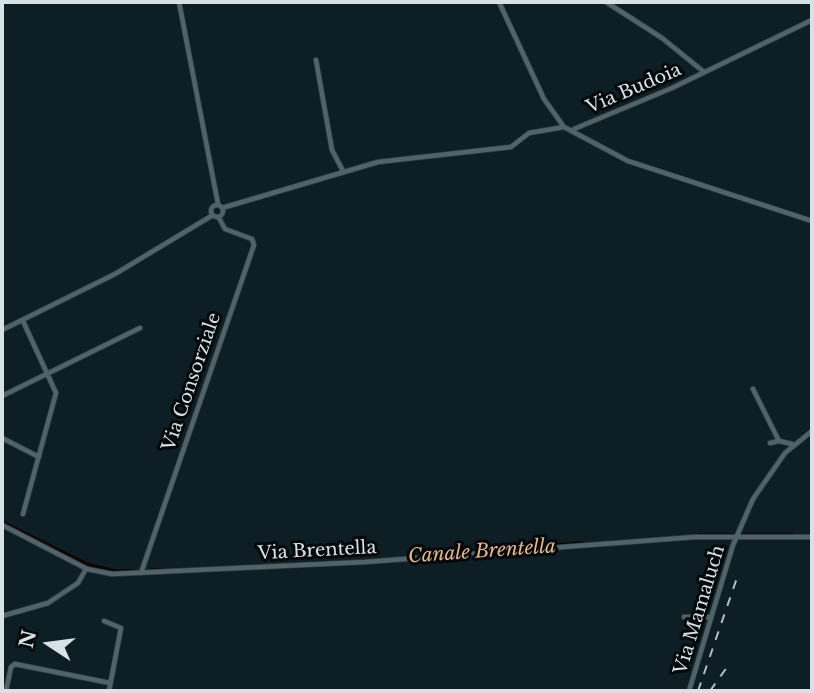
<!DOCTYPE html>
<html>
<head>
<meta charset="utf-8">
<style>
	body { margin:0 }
	#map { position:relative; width:814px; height:693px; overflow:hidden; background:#0d1f24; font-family:"Libre Baskerville",serif }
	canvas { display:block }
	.frame { position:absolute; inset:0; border:4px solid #d7e2e6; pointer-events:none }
	.north { position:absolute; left:14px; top:609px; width:70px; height:70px; -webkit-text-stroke:5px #03080a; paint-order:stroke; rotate:283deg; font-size:19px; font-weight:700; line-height:28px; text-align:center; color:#d7e2e6 }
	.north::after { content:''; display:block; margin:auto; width:24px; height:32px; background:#d7e2e6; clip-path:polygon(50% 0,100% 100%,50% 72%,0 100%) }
</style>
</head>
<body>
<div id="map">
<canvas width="814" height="693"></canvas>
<div class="frame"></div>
<div class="north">N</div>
</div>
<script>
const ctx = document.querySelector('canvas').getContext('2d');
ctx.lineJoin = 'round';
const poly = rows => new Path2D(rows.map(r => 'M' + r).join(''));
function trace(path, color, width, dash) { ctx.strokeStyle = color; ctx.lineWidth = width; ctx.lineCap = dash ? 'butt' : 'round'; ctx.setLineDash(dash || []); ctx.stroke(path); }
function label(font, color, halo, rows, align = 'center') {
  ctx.font = font + ' "Libre Baskerville",serif'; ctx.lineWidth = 6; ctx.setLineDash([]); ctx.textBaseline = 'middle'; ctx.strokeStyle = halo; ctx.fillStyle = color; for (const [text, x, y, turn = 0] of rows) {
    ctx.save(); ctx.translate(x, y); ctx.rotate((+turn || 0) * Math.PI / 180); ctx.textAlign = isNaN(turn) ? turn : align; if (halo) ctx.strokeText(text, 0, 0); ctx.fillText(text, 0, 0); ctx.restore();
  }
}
trace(poly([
	[2,522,87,564,114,571,133,571],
	[699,535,793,535],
	[437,554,583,543],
	[152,570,164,570]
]), '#120200', 3.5);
const minor = poly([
	[179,2,218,204],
	[499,2,544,99,564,127],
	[606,2,662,38,704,72],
	[316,60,332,150,343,171],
	[574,129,672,88,812,20],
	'211 211a6 6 0 1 1 12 0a6 6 0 1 1-12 0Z',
	[222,208,378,162,511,147,529,133,564,127,628,161,812,221],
	[2,330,115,274,213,215],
	[753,389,779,441,792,444],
	[2,396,140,328],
	[2,438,39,457],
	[770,443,779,441],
	[23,514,56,393,23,321],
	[2,525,87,569,112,574,365,562,695,537,812,537],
	[141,573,254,245,252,239,225,229,219,218],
	[2,616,48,603,78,583,86,569],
	[684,617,711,617],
	[104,621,121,628,109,691],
	[6,691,11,667,15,664,110,683],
	[689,691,733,545,753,499,785,453,812,431]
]);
trace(minor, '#2f393d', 6);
trace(minor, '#4f6369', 4.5);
trace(poly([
	[698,691,739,572],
	[710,691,730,663]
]), '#b2bec2', 2, [9, 9]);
label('18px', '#d7e2e6', '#03080a', [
	["Via Budoia",634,89,-23],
	["Via Consorziale",192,382,-71],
	["Via Brentella",317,551,-3],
	["Via Mamaluch",700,610,-73]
]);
label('italic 19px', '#e8b88a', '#03080a', [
	["Canale Brentella",482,552,-4]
]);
</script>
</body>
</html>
